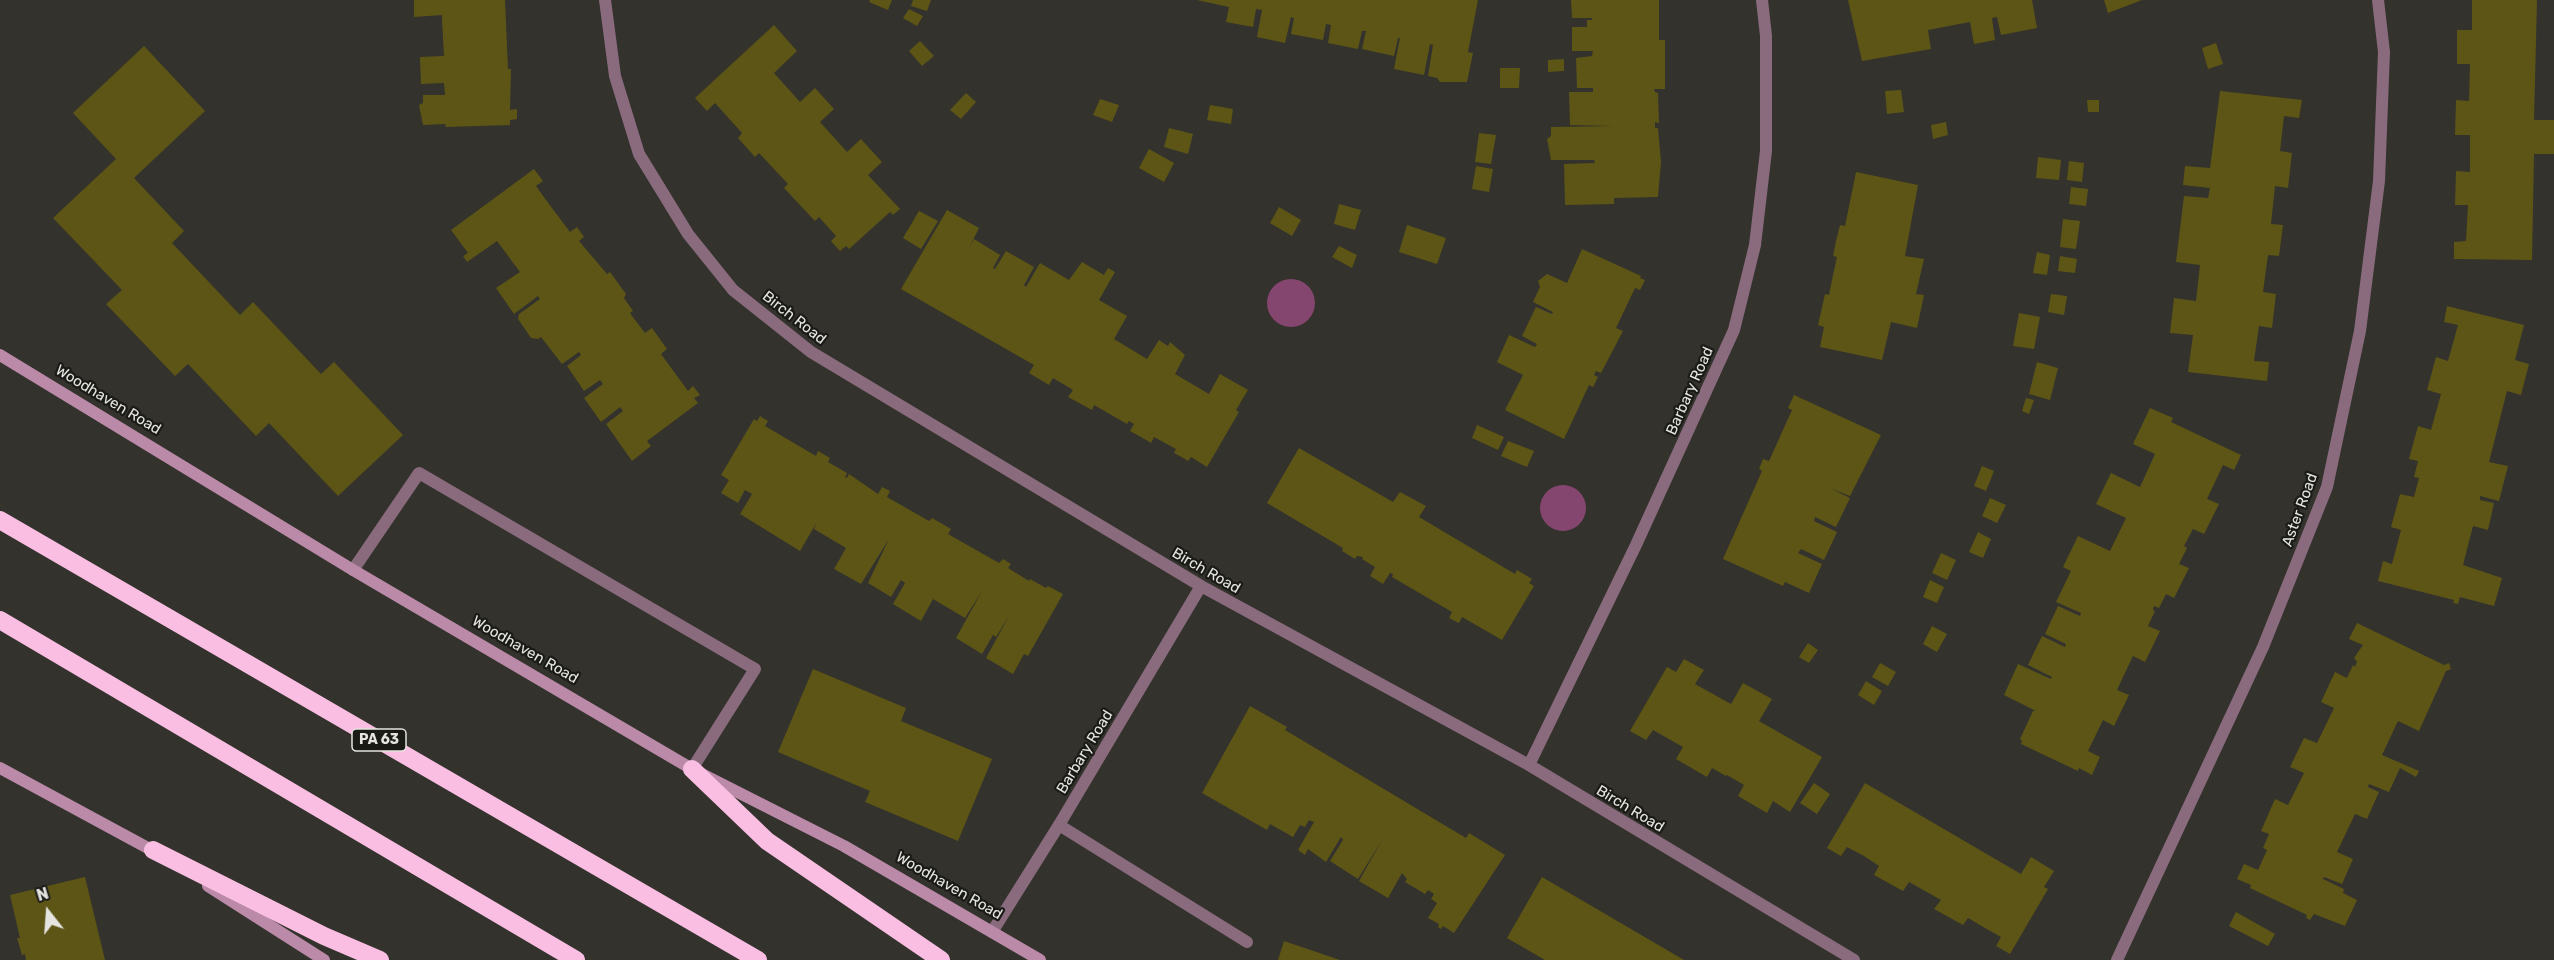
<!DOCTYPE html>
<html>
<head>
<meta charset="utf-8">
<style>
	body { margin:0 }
	#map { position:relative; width:2554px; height:960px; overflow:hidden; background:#33322c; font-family:Rubik,sans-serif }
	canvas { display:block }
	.north { position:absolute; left:18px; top:882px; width:60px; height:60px; -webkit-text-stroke:4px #1a1a17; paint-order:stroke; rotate:343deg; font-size:16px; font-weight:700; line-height:24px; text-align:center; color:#e5e4e0 }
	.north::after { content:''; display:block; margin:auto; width:21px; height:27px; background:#e5e4e0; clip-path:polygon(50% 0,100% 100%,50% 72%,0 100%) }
</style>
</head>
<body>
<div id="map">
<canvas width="2554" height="960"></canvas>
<div class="north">N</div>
</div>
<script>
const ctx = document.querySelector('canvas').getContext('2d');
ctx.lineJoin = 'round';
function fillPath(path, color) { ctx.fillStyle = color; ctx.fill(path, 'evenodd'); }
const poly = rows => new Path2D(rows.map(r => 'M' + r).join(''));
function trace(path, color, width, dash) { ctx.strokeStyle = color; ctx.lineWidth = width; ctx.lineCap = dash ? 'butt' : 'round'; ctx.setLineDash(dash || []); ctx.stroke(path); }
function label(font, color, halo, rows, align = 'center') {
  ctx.font = font + ' Rubik,sans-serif'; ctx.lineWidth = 4.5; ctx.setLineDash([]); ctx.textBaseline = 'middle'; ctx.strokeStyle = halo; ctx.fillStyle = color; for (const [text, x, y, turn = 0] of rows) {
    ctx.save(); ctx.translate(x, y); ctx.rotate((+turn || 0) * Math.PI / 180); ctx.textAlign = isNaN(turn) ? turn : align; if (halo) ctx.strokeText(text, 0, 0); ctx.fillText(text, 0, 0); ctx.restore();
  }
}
fillPath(poly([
	'1267 303a24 24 0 1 1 48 0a24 24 0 1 1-48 0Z',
	'1540 508a23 23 0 1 1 46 0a23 23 0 1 1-46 0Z'
]), '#84456e');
fillPath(poly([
	[414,0,505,0,508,69,511,69,510,110,517,109,517,119,510,120,510,125,446,127,445,124,423,125,419,105,423,103,423,95,445,95,444,83,421,84,420,57,444,56,442,19,442,15,414,17],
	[870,0,892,0,888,10,869,2],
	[913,0,931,0,927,11,911,6],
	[1197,0,1478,0,1468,52,1473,53,1467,82,1440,82,1437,78,1428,76,1433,45,1430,44,1424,75,1394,69,1400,38,1398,38,1394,56,1362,49,1366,31,1362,31,1358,49,1328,43,1331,25,1326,24,1323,40,1291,34,1294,18,1291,17,1285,43,1257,37,1262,10,1256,9,1253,27,1226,22,1229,7],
	[1571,0,1659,0,1659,40,1665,40,1665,89,1654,89,1655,92,1658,93,1659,123,1655,122,1655,128,1658,128,1661,162,1658,197,1614,198,1614,204,1565,205,1564,164,1595,163,1594,160,1551,160,1547,139,1551,136,1551,127,1614,126,1570,125,1569,92,1593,92,1593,88,1577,88,1576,58,1592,56,1593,51,1572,51,1572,27,1587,27,1587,20,1592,20,1592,18,1572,18],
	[1848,0,2032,0,2037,28,2001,35,1997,17,1992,18,1995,40,1974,44,1970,22,1928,30,1931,49,1862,61],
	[2104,0,2142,0,2108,13],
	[2472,0,2537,0,2534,120,2554,120,2554,154,2534,154,2532,260,2454,259,2454,242,2466,241,2468,205,2455,205,2456,171,2470,172,2470,135,2455,135,2456,100,2469,101,2470,64,2457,64,2457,30,2472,30],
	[909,9,923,16,917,26,903,18],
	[774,25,797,51,774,73,800,102,815,88,834,109,820,122,847,152,861,139,882,162,868,175,900,209,893,215,890,212,849,249,846,246,840,251,831,241,836,236,819,217,815,221,784,188,788,184,759,153,755,157,738,138,742,133,715,103,707,111,695,98],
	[920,41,934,56,922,66,909,51],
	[2216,43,2223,64,2208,69,2202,48],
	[144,46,205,111,134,178,184,231,172,243,240,315,253,302,321,374,334,362,403,435,338,496,269,423,256,436,188,364,175,376,106,304,122,290,53,218,116,159,73,113],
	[1564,59,1564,71,1548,72,1548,60],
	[1500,68,1520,68,1519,88,1500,88],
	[1901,90,1904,112,1887,114,1885,91],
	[2220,91,2302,100,2299,118,2284,116,2280,151,2292,153,2288,188,2275,186,2271,224,2283,225,2279,256,2268,255,2263,292,2276,294,2272,328,2259,326,2254,361,2269,362,2267,381,2188,372,2193,335,2170,333,2174,298,2196,301,2200,265,2176,262,2184,196,2208,198,2210,188,2183,185,2185,166,2210,168],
	[966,93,976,102,961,119,950,110],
	[1100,99,1119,105,1112,122,1093,115],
	[2087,100,2099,100,2099,112,2088,112],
	[1210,105,1233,109,1231,124,1207,120],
	[1946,122,1948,135,1933,139,1931,125],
	[1169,128,1193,134,1188,154,1164,147],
	[1479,133,1496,135,1491,164,1475,162],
	[1149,149,1174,163,1164,182,1139,168],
	[2038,157,2061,160,2059,180,2036,178],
	[2069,161,2084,163,2082,182,2067,180],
	[1476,166,1493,169,1489,192,1472,189],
	[534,169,543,181,536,186,549,204,570,232,577,227,584,237,579,241,607,274,610,272,626,294,624,298,633,311,630,313,632,316,645,333,652,328,667,349,661,354,688,391,693,386,700,395,694,398,698,403,647,441,651,446,632,461,606,424,623,411,620,407,601,422,584,398,603,384,600,380,584,391,567,366,581,355,579,352,562,364,541,337,538,339,531,338,518,319,519,314,540,299,538,296,514,314,496,288,520,272,497,241,467,262,463,256,468,253,451,230],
	[1856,172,1918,185,1905,256,1924,259,1916,294,1924,295,1917,328,1891,322,1882,360,1820,347,1824,327,1818,325,1825,294,1829,295,1833,275,1837,257,1833,256,1836,241,1840,225,1845,226],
	[2071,187,2088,189,2086,206,2069,204],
	[1339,204,1361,210,1355,230,1334,224],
	[1279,207,1301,220,1292,236,1270,223],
	[947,210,979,228,967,252,974,239,1000,255,993,268,995,269,1006,251,1034,267,1024,285,1026,287,1040,263,1069,280,1082,262,1104,275,1108,268,1115,272,1099,300,1127,316,1114,339,1147,359,1159,340,1168,346,1170,342,1185,355,1175,374,1209,394,1220,374,1248,390,1236,410,1239,412,1207,467,1191,457,1188,461,1185,459,1174,453,1176,449,1154,437,1151,443,1141,437,1130,431,1134,424,1129,421,1127,424,1094,405,1092,410,1068,397,1073,390,1053,378,1049,385,1029,373,1034,365,901,289],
	[919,211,938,221,921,249,903,238],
	[2063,219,2080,221,2076,249,2060,247],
	[1407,225,1446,238,1437,264,1399,252],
	[1339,246,1357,255,1352,268,1332,257],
	[1582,249,1641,276,1640,278,1645,280,1640,290,1635,288,1616,328,1623,331,1601,373,1596,371,1594,375,1598,377,1593,387,1589,385,1564,439,1505,410,1523,375,1497,362,1509,335,1535,347,1537,344,1522,336,1536,307,1552,314,1553,312,1533,302,1540,287,1538,281,1547,274,1567,283],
	[2037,252,2050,255,2047,275,2033,273],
	[2060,256,2077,259,2075,273,2058,271],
	[2051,294,2067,296,2064,315,2048,312],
	[2447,306,2524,325,2515,360,2529,364,2521,395,2507,391,2489,462,2508,466,2499,501,2480,496,2480,500,2494,503,2488,530,2473,526,2463,565,2502,578,2494,606,2460,597,2458,604,2453,603,2454,600,2378,581,2383,561,2392,564,2401,530,2391,527,2400,494,2414,497,2419,478,2414,477,2418,461,2409,459,2418,426,2431,430,2441,394,2427,390,2436,357,2448,361,2458,325,2444,322],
	[2019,313,2040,317,2034,349,2013,346],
	[2037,362,2058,368,2050,400,2029,394],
	[1794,395,1881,435,1850,496,1830,488,1850,498,1836,527,1815,517,1814,521,1837,532,1824,560,1801,549,1798,553,1822,564,1809,593,1785,582,1783,586,1723,559,1762,471,1759,469,1763,459,1769,461,1792,410,1788,408],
	[2026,398,2034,400,2029,414,2022,411],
	[2150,408,2173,418,2171,422,2241,455,2234,470,2223,465,2207,499,2219,504,2204,534,2193,529,2184,546,2187,548,2179,564,2189,568,2174,598,2166,594,2159,608,2154,606,2153,610,2155,611,2148,626,2160,631,2145,662,2133,656,2124,675,2117,690,2129,695,2114,726,2103,720,2088,751,2100,757,2092,775,2079,768,2078,771,2021,744,2022,741,2020,739,2033,711,2036,711,2004,695,2018,664,2051,679,2052,677,2028,665,2042,636,2065,647,2066,644,2045,634,2058,606,2080,616,2081,613,2056,602,2071,571,2063,567,2078,536,2110,551,2126,518,2096,504,2111,473,2140,487,2155,454,2133,444],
	[760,416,768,421,765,426,816,456,818,451,830,458,828,462,847,473,845,477,847,478,849,474,878,494,882,487,890,491,887,497,929,521,932,518,951,529,948,534,999,563,1003,559,1011,564,1008,568,1029,581,1030,579,1046,588,1048,586,1063,594,1028,656,1024,654,1013,674,986,658,1010,614,996,637,993,635,982,654,956,638,982,591,965,618,933,599,921,621,893,604,909,576,905,583,901,580,891,597,868,583,889,539,861,584,834,569,846,548,814,529,817,522,800,551,740,514,752,494,745,490,738,503,721,493,729,480,721,475,754,419,757,421],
	[1477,425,1504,437,1498,450,1472,438],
	[1508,441,1534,451,1527,467,1501,456],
	[1299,448,1393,502,1400,492,1426,506,1419,517,1515,574,1517,570,1532,579,1529,583,1534,586,1502,640,1462,617,1459,623,1449,618,1452,612,1392,577,1393,574,1390,573,1383,584,1370,576,1375,567,1362,559,1363,557,1357,556,1355,559,1342,551,1343,548,1267,503],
	[1982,466,1994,471,1986,491,1974,486],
	[1990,498,2006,505,1997,523,1982,516],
	[1978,532,1991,539,1983,558,1969,552],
	[1941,553,1956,560,1947,580,1932,573],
	[1930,580,1944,587,1937,603,1923,597],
	[2357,623,2444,665,2449,663,2451,669,2446,671,2419,731,2398,721,2382,755,2419,771,2416,777,2400,768,2389,792,2369,784,2368,787,2379,792,2367,819,2355,814,2337,852,2353,859,2342,884,2324,877,2323,879,2344,889,2343,893,2357,900,2345,926,2314,914,2310,920,2306,918,2307,915,2250,888,2251,885,2237,879,2244,864,2258,870,2267,850,2263,848,2269,834,2261,831,2275,799,2288,805,2304,773,2290,767,2304,738,2317,743,2334,708,2321,702,2335,672,2347,678,2353,665,2355,667,2357,662,2354,658,2363,645,2349,639],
	[1932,626,1947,634,1937,652,1923,644],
	[1808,643,1818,650,1809,663,1799,657],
	[1684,659,1704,670,1695,684,1731,704,1743,683,1772,699,1759,721,1822,757,1790,812,1773,801,1767,813,1738,796,1744,785,1727,775,1726,776,1712,768,1707,777,1676,759,1683,747,1653,730,1646,740,1630,731,1667,667,1676,672],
	[1880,663,1896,672,1888,686,1872,677],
	[813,669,906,708,901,721,992,759,958,841,865,802,870,791,778,752],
	[1866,681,1882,691,1874,705,1858,695],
	[1250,706,1287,727,1285,730,1466,838,1469,833,1505,855,1454,933,1443,926,1441,929,1438,927,1439,924,1428,918,1437,903,1431,899,1434,894,1428,890,1425,894,1405,882,1407,879,1402,873,1388,898,1359,881,1382,840,1358,879,1330,861,1343,840,1341,837,1326,862,1308,849,1305,855,1298,850,1314,822,1309,820,1305,827,1300,825,1293,837,1270,824,1267,830,1202,793],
	[1814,783,1830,794,1817,814,1800,803],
	[1865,783,2021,874,2031,857,2054,871,2044,887,2048,889,2010,954,1996,946,2001,937,1985,928,1968,918,1963,925,1934,909,1941,900,1909,882,1903,891,1874,875,1879,866,1864,856,1847,847,1841,856,1827,848],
	[85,877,105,960,26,960,25,954,22,955,17,938,20,938,10,895],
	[1542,877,1578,898,1684,960,1545,960,1507,938],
	[2236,912,2275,934,2268,946,2229,926],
	[1284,941,1340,960,1278,960]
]), '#5d5516');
trace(poly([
	[353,570,419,473,755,669,692,769],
	[1059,825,1247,942]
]), '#896b7d', 12);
trace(poly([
	[605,0,615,76,639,154,688,234,733,290,811,352,1201,586,1529,765,1854,960],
	[1529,765,1636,545,1734,330,1755,245,1766,151,1766,36,1762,0],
	[992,932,1059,825,1201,586],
	[2117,960,2263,647,2327,487,2360,331,2379,181,2384,52,2378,0]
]), '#896b7d', 12);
trace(poly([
	[0,355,353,570,692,769,844,846,1040,960],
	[0,768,159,854],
	[208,886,324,960]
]), '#ba8aa8', 12);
trace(poly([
	[0,520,758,960],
	[0,620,576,960],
	[692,769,767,841,941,960],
	[153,850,324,936,380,960]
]), '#f9bee2', 18);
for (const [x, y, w] of [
	[379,740,54]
]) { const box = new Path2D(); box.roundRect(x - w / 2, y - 11, w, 22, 4.5); ctx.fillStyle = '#1a1a17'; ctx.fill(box); trace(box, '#e5e4e0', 1.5); }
label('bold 14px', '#e5e4e0', null, [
	["PA 63",379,740]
]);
label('15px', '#e5e4e0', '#1a1a17', [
	["Birch Road",794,318,38],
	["Barbary Road",1690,391,-66],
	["Woodhaven Road",108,400,31],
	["Aster Road",2300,510,-70],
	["Birch Road",1206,571,30],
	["Woodhaven Road",525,650,30],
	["Barbary Road",1085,752,-59],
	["Birch Road",1630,809,31],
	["Woodhaven Road",949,886,30]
]);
</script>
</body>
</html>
